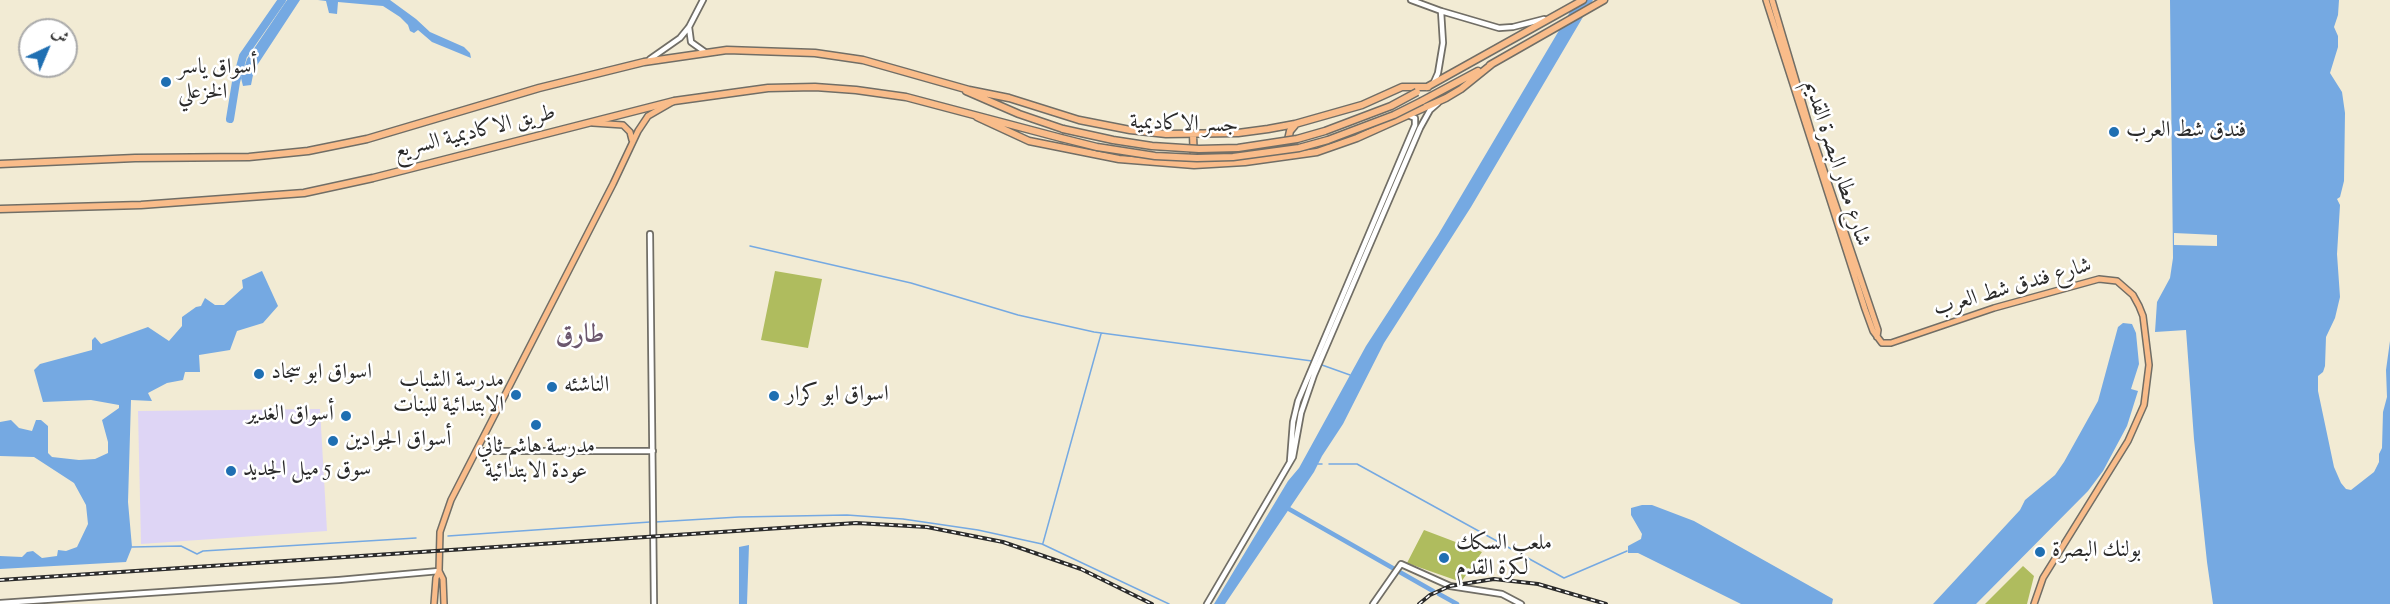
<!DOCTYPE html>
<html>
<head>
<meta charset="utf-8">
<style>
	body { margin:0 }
	#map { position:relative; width:2390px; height:604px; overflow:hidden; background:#f2ebd4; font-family:"Sorts Mill Goudy",Amiri,serif }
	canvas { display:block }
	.north { position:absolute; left:18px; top:18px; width:60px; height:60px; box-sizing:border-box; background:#fff; border:2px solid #aaa; border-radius:50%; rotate:44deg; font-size:16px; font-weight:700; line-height:24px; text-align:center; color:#2b2b2b }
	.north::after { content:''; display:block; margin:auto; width:21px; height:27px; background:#1f6fb2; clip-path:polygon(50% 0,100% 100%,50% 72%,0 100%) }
</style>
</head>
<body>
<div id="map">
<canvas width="2390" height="604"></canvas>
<div class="north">ش</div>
</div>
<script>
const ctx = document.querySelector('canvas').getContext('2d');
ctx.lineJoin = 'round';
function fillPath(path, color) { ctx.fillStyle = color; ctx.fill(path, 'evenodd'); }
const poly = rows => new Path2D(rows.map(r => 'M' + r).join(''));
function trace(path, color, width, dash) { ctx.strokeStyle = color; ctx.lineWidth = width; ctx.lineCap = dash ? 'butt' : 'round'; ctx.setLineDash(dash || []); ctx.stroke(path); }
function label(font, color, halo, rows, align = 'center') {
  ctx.font = font + ' "Sorts Mill Goudy",Amiri,serif'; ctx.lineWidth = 5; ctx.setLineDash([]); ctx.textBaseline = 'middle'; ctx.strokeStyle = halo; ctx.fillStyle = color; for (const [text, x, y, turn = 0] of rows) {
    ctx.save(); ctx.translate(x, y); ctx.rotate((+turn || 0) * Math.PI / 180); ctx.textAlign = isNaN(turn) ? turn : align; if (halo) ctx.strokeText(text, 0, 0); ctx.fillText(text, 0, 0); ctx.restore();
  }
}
fillPath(poly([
	[320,409,327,531,141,544,138,411]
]), '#ded5f5');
fillPath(poly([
	[775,271,822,279,808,348,761,340],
	[1424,530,1482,552,1461,582,1407,563],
	[2023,566,2034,576,2027,604,1985,604]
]), '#afbc5e');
fillPath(poly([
	[287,0,300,0,254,70,251,85,243,86,241,78,247,59],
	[318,0,390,0,416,19,430,32,464,47,470,53,471,58,432,42,418,30,414,33,410,31,408,25,400,17,383,6,338,2,337,14,329,13,326,1],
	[1577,0,1593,0,1471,207,1384,343,1343,424,1322,456,1314,472,1225,604,1214,604,1288,481,1299,468,1366,346,1438,235],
	[2170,0,2339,0,2338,15,2334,27,2338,36,2338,47,2330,73,2342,92,2345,113,2344,181,2340,197,2337,199,2340,205,2337,254,2340,297,2335,318,2326,337,2325,366,2323,372,2318,376,2318,391,2334,467,2341,483,2346,489,2351,490,2374,472,2379,462,2379,454,2382,448,2383,412,2387,397,2386,370,2390,341,2390,604,2213,604,2207,562,2194,439,2186,330,2155,332,2157,302,2170,278,2173,258],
	[262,271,278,306,263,323,237,331,230,350,199,355,200,372,185,372,183,380,167,383,148,393,152,401,131,400,128,502,132,547,126,562,0,569,0,556,22,557,27,552,33,551,42,558,57,556,58,550,66,551,77,547,88,524,86,505,74,483,34,457,0,456,0,422,11,420,19,428,32,431,36,420,41,420,48,426,48,453,52,457,79,460,95,459,108,453,108,442,102,420,119,408,119,405,91,400,43,402,34,370,40,364,92,350,92,340,95,337,101,344,148,327,169,341,182,326,182,317,196,307,201,306,205,298,215,305,224,305,243,288,242,280],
	[2123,323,2132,324,2136,333,2139,364,2131,389,2138,391,2127,426,2103,471,2088,491,1976,604,1933,604,2020,510,2025,500,2055,475,2064,462,2098,401,2118,327],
	[1642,505,1652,505,1694,521,1833,599,1832,604,1741,604,1638,553,1628,553,1628,546,1641,539,1642,534,1631,515,1631,508],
	[749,545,747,604,739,604,739,547]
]), '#75a9e2');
fillPath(poly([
	[2174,233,2217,235,2217,246,2174,245]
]), '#f2ebd4');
trace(poly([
	[750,246,911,283,1018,315,1094,332,1312,361],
	[1322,365,1350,375],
	[1318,464,1322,464],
	[1329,464,1357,464,1564,578,1627,551],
	[655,522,739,517,847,515,903,519,978,530,1042,544,1169,604],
	[448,536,650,522],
	[1043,543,1101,334],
	[132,547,181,546,197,554,203,551,416,538]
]), '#75a9e2', 1.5);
trace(poly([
	[1289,509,1433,591],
	[1439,594,1457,604]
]), '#75a9e2', 4.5);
trace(poly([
	[230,119,236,82,243,56,282,0]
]), '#75a9e2', 8);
const tertiary = poly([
	[1411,0,1441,11,1499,28,1513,27,1544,19],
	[689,27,691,42,705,52],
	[650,59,680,38,689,27,703,0],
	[1434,82,1438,73,1443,43,1441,11],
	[650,234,654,604],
	[478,451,653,451],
	[1290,461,1293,422,1298,401,1415,125,1415,118,1410,116],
	[0,603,339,580,439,571],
	[1207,604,1293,457,1301,413,1314,375,1420,128,1430,110,1438,103],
	[1373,604,1401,564,1450,586,1502,594,1521,604]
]);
const primary = poly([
	[1766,0,1865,309,1873,331,1882,343,1891,343,1994,308,2099,279,2117,281,2133,295,2139,306,2143,316,2149,365,2144,405,2128,441,2043,578,2034,604],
	[1772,0,1812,135,1878,330,1877,337],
	[593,123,623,125,630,132,632,140],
	[439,571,443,579,444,604],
	[434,604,436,578,439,571,440,532,451,500,613,184,638,131,648,116,674,101]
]);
const trunk = poly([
	[1490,65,1604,0],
	[1427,87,1583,0],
	[966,91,1019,114,1063,129],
	[1422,101,1478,71],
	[977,117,1029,141,1119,159,1194,165,1245,162,1317,152,1357,138,1446,98,1461,89,1492,64],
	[1193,135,1194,161],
	[1294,153,1288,140,1290,131,1295,125],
	[0,164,135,158,249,157,308,151,367,139,539,88,644,62,727,50,815,53,863,60,969,90,1009,98,1079,120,1130,130,1166,134,1238,133,1268,129,1295,124,1362,105,1402,87,1428,87],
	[0,209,141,205,304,193,373,178,674,101,768,88,815,87,856,90,906,97,1061,138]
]);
trace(tertiary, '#716e66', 8);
trace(primary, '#716e66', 8);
trace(trunk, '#716e66', 9);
trace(tertiary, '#fff', 4.5);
trace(primary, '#f9bc8a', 5);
trace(trunk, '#f9bc8a', 6);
const rail = poly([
	[0,580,856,523,927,527,1003,542,1081,569,1152,604],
	[1419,604,1430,595,1450,586,1494,579,1538,584,1606,604]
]);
trace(rail, '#2b2b2b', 4);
trace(rail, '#fff', 1.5, [4.5]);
const trunkBridge = poly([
	[1063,129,1113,140,1152,146,1199,149,1238,148,1297,139,1325,131,1391,106,1417,92],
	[1061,138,1097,147,1155,156,1197,158,1233,157,1299,148,1328,140,1394,115,1422,101]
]);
trace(trunkBridge, '#716e66', 9, []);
trace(trunkBridge, '#f9bc8a', 6);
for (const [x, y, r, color] of [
	[166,82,6,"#1f6fb2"],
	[2114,132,6,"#1f6fb2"],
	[259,374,6,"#1f6fb2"],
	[552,387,6,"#1f6fb2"],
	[516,395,6,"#1f6fb2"],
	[774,396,6,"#1f6fb2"],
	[346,416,6,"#1f6fb2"],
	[536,425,6,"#1f6fb2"],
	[333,441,6,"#1f6fb2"],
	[231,471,6,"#1f6fb2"],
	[2040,552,6,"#1f6fb2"],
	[1444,558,6,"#1f6fb2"]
]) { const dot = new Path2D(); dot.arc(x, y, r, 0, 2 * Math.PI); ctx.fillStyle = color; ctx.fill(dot); trace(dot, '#fff', 2); }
label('22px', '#2b2b2b', '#fff', [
	["أسواق ياسر",178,69],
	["الخزعلي",178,94],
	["فندق شط العرب",2126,132],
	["اسواق ابو سجاد",271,374],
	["مدرسة الشباب",504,382,"right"],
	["الابتدائية للبنات",504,407,"right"],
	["الناشئه",564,387],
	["اسواق ابو كرار",786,396],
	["أسواق الغدير",334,416,"right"],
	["أسواق الجوادين",345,441],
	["مدرسة هاشم ثاني",536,448,"center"],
	["عودة الابتدائية",536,473,"center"],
	["سوق 5 ميل الجديد",243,471],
	["ملعب السكك",1456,545],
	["لكرة القدم",1456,570],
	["بولنك البصرة",2052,552]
], 'left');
label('22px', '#2b2b2b', '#fff', [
	["جسر الاكاديمية",1184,126,2],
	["طريق الاكاديمية السريع",475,134,-14],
	["شارع مطار البصرة القديم",1835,164,72],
	["شارع فندق شط العرب",2013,289,-16]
]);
label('bold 26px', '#6c586e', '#fff', [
	["طارق",580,338]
]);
</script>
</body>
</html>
